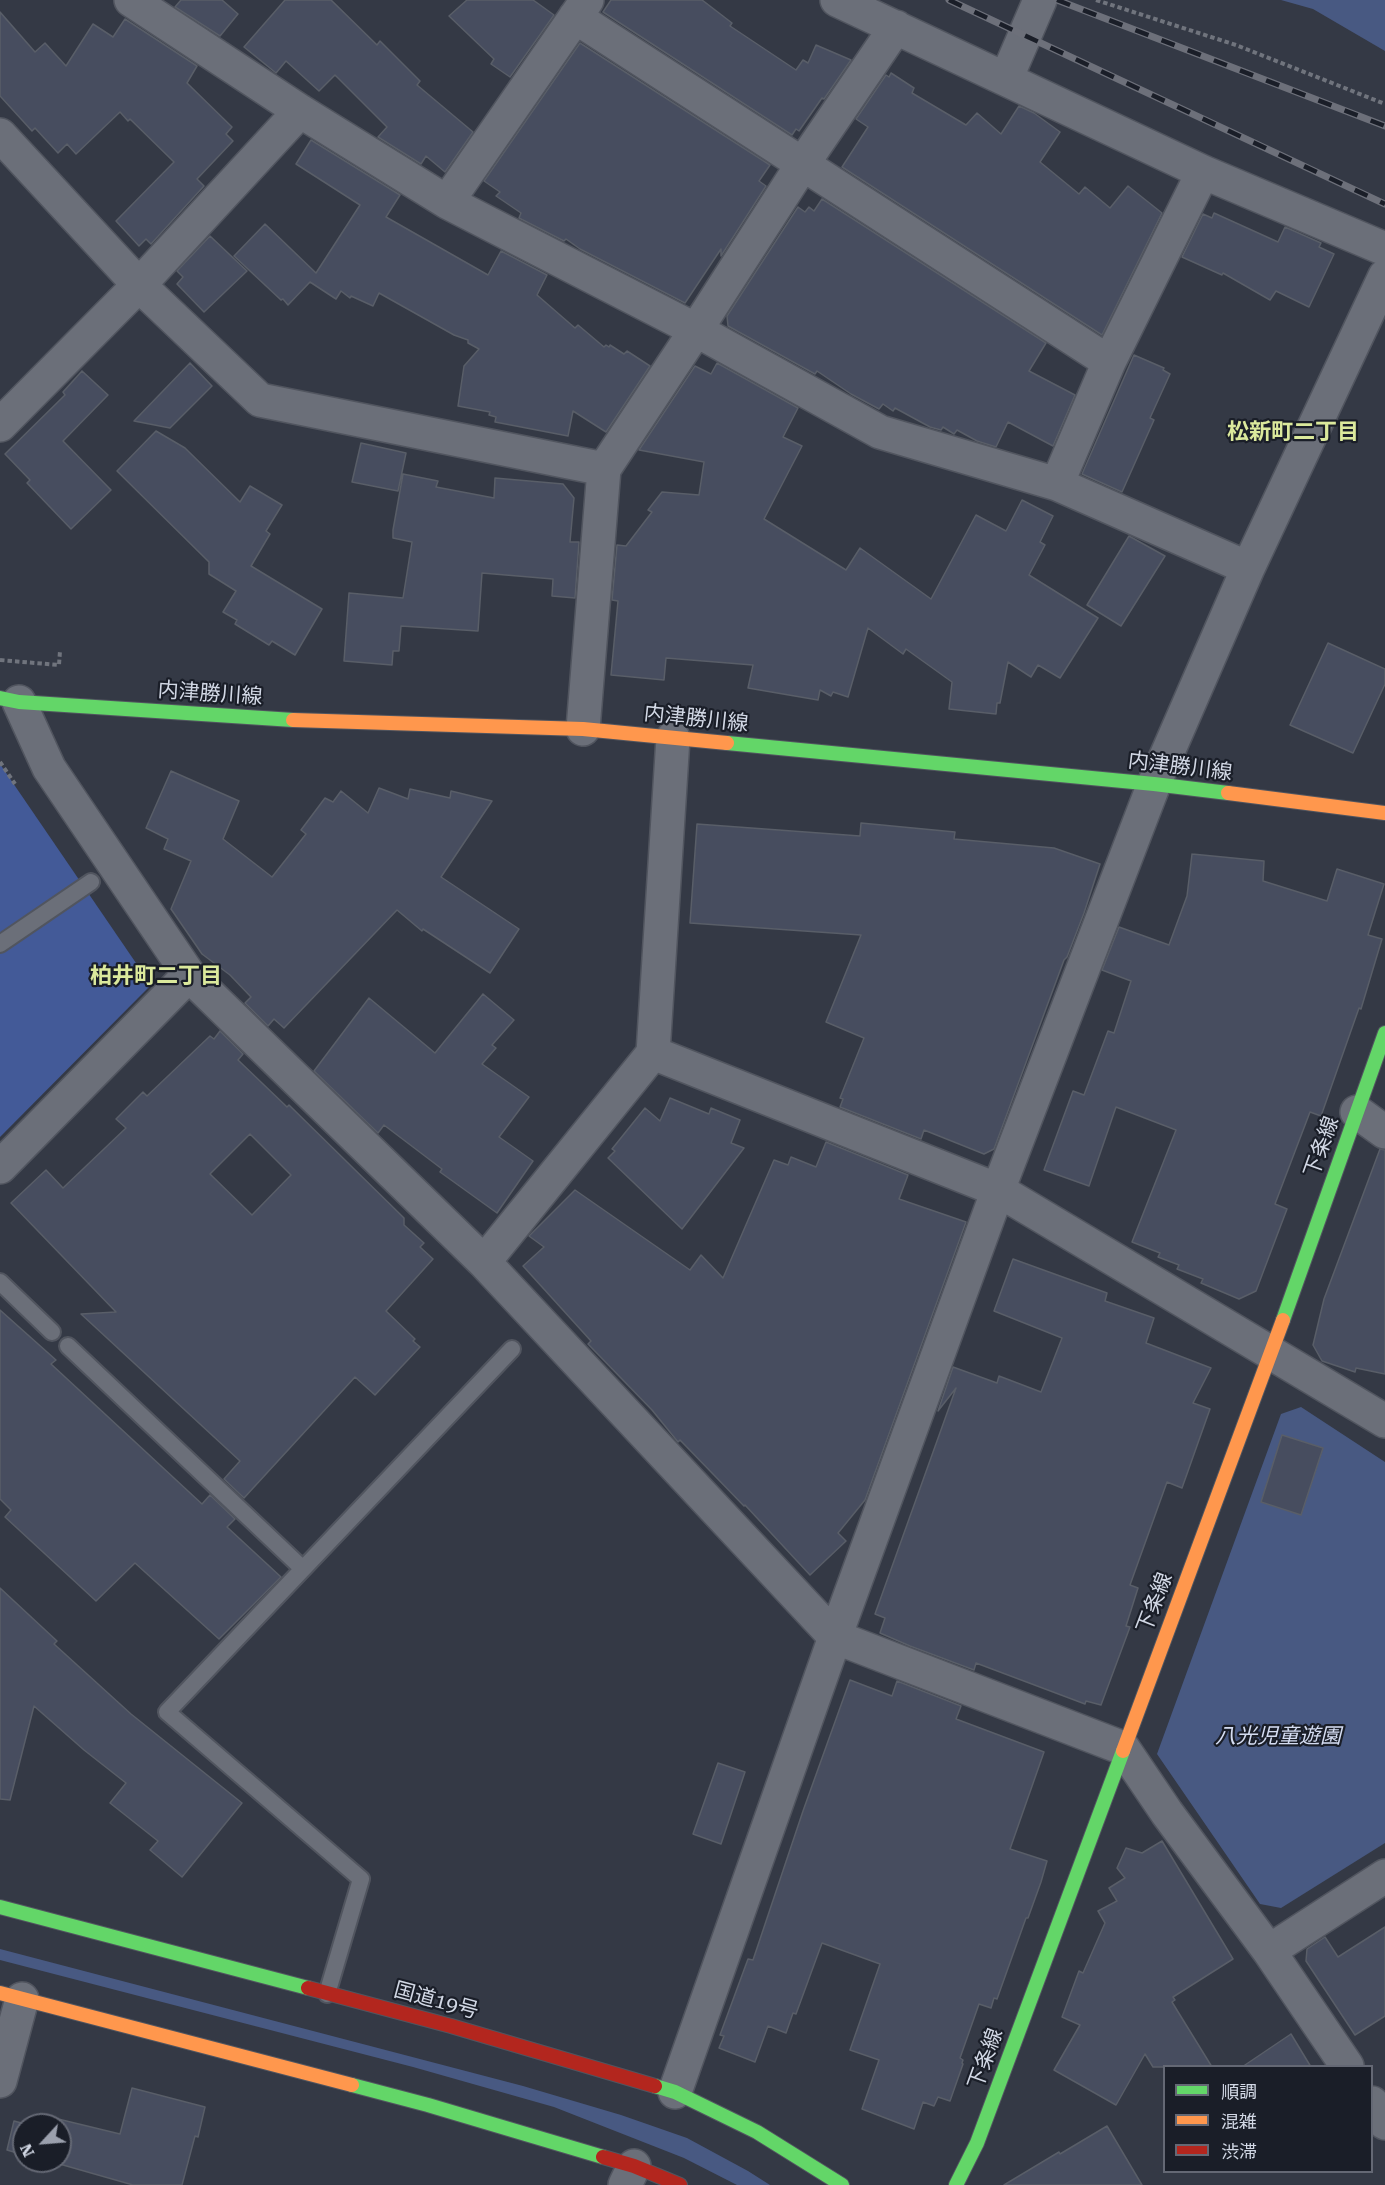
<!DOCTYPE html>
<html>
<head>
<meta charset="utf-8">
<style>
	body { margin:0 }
	#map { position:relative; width:1385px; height:2185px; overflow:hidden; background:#343945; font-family:"Roboto Serif","Noto Sans JP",serif }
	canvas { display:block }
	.legend { position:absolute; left:1163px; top:2065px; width:210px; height:108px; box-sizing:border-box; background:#1a1e28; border:2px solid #646874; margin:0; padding:8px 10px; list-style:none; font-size:18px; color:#d2d8e5 }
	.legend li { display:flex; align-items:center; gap:12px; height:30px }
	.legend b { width:30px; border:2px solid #646874 }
	.north { position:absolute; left:12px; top:2113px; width:60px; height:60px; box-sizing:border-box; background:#1a1e28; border:2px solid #646874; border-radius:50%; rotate:244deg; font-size:16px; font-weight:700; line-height:24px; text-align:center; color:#d2d8e5 }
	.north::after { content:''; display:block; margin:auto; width:21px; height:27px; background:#9ba0ad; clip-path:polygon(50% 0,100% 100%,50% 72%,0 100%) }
</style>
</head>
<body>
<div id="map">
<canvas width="1385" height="2185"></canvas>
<ul class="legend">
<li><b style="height:8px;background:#63d668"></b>順調</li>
<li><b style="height:8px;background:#ff974d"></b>混雑</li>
<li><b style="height:8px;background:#b3261e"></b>渋滞</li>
</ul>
<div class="north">N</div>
</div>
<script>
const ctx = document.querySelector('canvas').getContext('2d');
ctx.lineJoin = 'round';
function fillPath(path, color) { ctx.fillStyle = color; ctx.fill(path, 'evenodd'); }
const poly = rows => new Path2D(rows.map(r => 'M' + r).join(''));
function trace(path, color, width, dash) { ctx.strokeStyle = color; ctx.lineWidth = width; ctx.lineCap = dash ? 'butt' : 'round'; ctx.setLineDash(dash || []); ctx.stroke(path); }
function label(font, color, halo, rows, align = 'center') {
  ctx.font = font + ' "Roboto Serif","Noto Sans JP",serif'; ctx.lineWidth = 4.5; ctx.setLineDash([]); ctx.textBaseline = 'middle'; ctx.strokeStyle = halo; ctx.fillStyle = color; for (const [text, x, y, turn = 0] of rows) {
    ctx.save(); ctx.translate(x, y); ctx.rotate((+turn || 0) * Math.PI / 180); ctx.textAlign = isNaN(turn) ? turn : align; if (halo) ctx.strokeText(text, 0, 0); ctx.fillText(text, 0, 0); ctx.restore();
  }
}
fillPath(poly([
	[1281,0,1385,0,1385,51,1313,9],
	[1301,1407,1385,1462,1385,1843,1281,1908,1260,1904,1157,1754,1281,1414],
	[0,1949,523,2086,621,2115,687,2138,748,2171,770,2185,737,2185,684,2158,554,2107,413,2067,0,1960]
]), '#485982');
fillPath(poly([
	[0,764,151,985,0,1137]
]), '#435a98');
const building = poly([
	[181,0,222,0,238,14,220,36,175,7,181,0],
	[285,0,331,0,377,45,380,41,420,81,417,85,473,132,445,172,426,156,421,164,378,137,387,127,335,75,319,91,286,61,276,73,244,47,285,0],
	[467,0,533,0,554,15,510,77,491,64,494,59,449,16,467,0],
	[611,0,702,0,732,23,730,26,796,70,803,60,808,63,816,45,851,60,824,99,822,98,799,131,796,129,792,135,603,12,611,0],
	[0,12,35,52,45,43,66,66,93,24,113,37,125,19,197,66,187,83,232,127,226,134,233,141,197,179,204,186,151,244,146,239,139,246,116,221,174,162,130,119,128,121,120,112,76,154,67,144,58,153,35,128,32,131,0,96,0,12],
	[580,43,770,165,759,181,766,186,721,256,721,249,685,303,580,249,566,239,564,241,519,218,521,213,496,196,500,192,484,181,580,43],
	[891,73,914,88,912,93,966,125,977,113,1001,134,1019,106,1034,113,1060,132,1040,162,1079,194,1085,187,1110,208,1128,186,1162,213,1102,335,842,167,868,127,856,119,886,75,889,77,891,73],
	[311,140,400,195,386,217,488,275,501,251,547,275,537,295,575,328,578,325,604,347,606,345,609,347,610,345,624,354,627,351,650,366,606,432,573,411,568,436,495,422,496,417,489,415,490,412,458,406,464,366,479,349,468,343,468,340,454,335,379,293,373,306,351,296,350,298,341,291,336,299,310,282,288,305,283,299,281,300,234,256,265,224,316,273,360,205,296,164,311,140],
	[822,199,1046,343,1029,371,1075,395,1053,446,1008,422,996,447,977,441,957,430,954,434,943,427,941,430,930,427,895,408,893,411,883,404,879,409,851,394,817,371,815,374,728,326,727,316,798,207,805,212,809,207,814,211,822,199],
	[1214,213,1278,242,1285,227,1321,243,1319,247,1334,254,1309,307,1276,291,1270,300,1223,273,1222,275,1182,257,1203,214,1212,218,1214,213],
	[210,236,247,271,204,312,177,284,183,277,177,271,210,236],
	[1134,355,1164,368,1163,370,1170,374,1150,418,1154,420,1122,492,1082,474,1134,355],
	[190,363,212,386,170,428,134,421,190,363],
	[717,363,798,408,783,437,802,446,764,519,846,570,860,548,931,599,976,515,1006,531,1022,500,1053,516,1040,542,1045,545,1029,575,1098,618,1060,678,1038,665,1031,677,1008,662,1000,703,997,703,996,714,949,709,952,682,906,649,903,654,868,628,848,697,833,692,831,696,820,690,818,700,748,688,753,665,666,658,664,680,611,675,618,601,612,600,617,545,626,546,652,512,648,510,662,492,699,495,704,462,639,450,695,366,711,374,717,363],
	[82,371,108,395,63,441,111,490,71,529,27,483,30,480,5,454,65,395,63,392,82,371],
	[156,431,185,448,240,502,250,486,282,505,266,531,270,534,251,566,322,609,295,655,272,641,269,645,235,624,237,620,223,612,236,591,209,574,209,562,117,471,156,431],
	[361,443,406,453,398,491,352,482,361,443],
	[403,474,438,481,436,487,494,498,495,478,563,484,574,498,570,542,579,542,575,598,552,596,553,579,482,573,478,631,401,626,399,651,393,651,392,665,344,661,349,593,403,598,412,542,393,538,393,530,403,474],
	[1129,536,1165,556,1121,626,1087,605,1129,536],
	[1328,643,1385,669,1385,684,1353,753,1290,725,1328,643],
	[171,771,239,801,223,839,272,877,306,834,301,830,325,798,333,802,341,791,368,813,379,788,408,799,410,789,450,798,451,791,492,801,441,877,519,929,490,973,423,929,422,931,397,910,284,1028,274,1019,268,1026,245,1003,251,997,230,975,202,954,171,909,191,861,164,849,168,839,146,828,171,771],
	[861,823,955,832,954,839,1054,848,1100,864,1084,913,1067,957,1064,960,994,1149,984,1154,924,1130,921,1139,840,1107,843,1099,840,1098,864,1038,826,1022,861,935,690,923,697,824,860,836,861,823],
	[1192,854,1264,861,1263,881,1327,901,1337,869,1384,884,1368,935,1382,939,1361,1009,1359,1008,1321,1116,1310,1112,1275,1204,1287,1209,1256,1291,1239,1299,1201,1283,1203,1279,1177,1269,1179,1265,1158,1257,1160,1253,1132,1242,1176,1130,1116,1107,1089,1186,1044,1170,1073,1091,1084,1095,1108,1031,1114,1033,1131,981,1102,970,1119,927,1169,945,1187,896,1192,854],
	[483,994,514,1020,492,1045,496,1048,482,1064,529,1097,499,1137,533,1161,497,1213,440,1172,442,1169,384,1125,378,1133,314,1071,369,998,435,1053,483,994],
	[220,1031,243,1054,238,1060,287,1107,289,1105,404,1218,404,1225,424,1243,420,1247,433,1259,386,1311,415,1339,413,1341,420,1347,375,1395,355,1377,244,1498,224,1479,240,1461,81,1314,116,1312,11,1203,46,1170,63,1188,126,1128,116,1119,143,1092,147,1096,210,1036,214,1039,220,1031],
	[250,1134,291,1175,252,1215,210,1174,250,1134],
	[670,1098,709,1114,711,1108,740,1120,731,1143,744,1148,682,1229,608,1158,615,1151,612,1149,645,1108,660,1121,670,1098],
	[826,1142,908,1175,899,1199,966,1222,865,1500,838,1533,846,1541,810,1575,745,1505,744,1506,680,1440,678,1442,652,1410,588,1344,591,1341,523,1266,544,1247,529,1236,575,1190,690,1270,701,1255,723,1278,774,1160,788,1165,791,1157,816,1167,826,1142],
	[1380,1149,1385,1150,1385,1374,1356,1368,1355,1372,1322,1361,1313,1345,1324,1299,1380,1149],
	[1013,1259,1107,1293,1105,1301,1154,1318,1146,1343,1211,1368,1193,1403,1210,1409,1182,1488,1167,1482,1130,1585,1138,1588,1126,1626,1130,1627,1101,1705,1086,1701,1085,1704,976,1663,974,1670,910,1646,880,1633,885,1618,875,1614,956,1388,938,1411,953,1367,997,1383,999,1376,1041,1392,1062,1338,994,1311,1013,1259],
	[0,1310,56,1360,51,1364,202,1504,210,1495,235,1519,227,1527,281,1577,219,1639,135,1563,96,1601,5,1517,11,1510,0,1499,0,1310],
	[1282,1435,1323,1448,1301,1515,1261,1502,1282,1435],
	[0,1588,57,1641,54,1644,131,1714,242,1803,182,1877,150,1850,158,1841,110,1803,126,1783,84,1750,34,1706,10,1800,0,1799,0,1588],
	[850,1680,892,1696,897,1681,961,1706,956,1719,1044,1752,1010,1849,1047,1861,1041,1882,1028,1918,1026,1918,997,1999,994,1998,991,2008,979,2004,960,2058,963,2060,962,2063,963,2064,950,2101,938,2097,934,2106,923,2102,914,2129,862,2109,879,2060,850,2050,880,1964,822,1943,796,2014,793,2013,786,2033,768,2026,755,2062,719,2048,724,2036,720,2035,748,1959,753,1960,803,1811,850,1680],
	[718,1763,745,1772,721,1844,693,1834,718,1763],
	[1162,1841,1233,1959,1173,1997,1175,2000,1172,2002,1212,2067,1153,2067,1145,2054,1116,2105,1054,2070,1080,2025,1062,2017,1079,1971,1083,1973,1105,1923,1098,1911,1117,1901,1109,1888,1125,1878,1117,1868,1126,1848,1142,1853,1162,1841],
	[1385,1927,1385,2016,1355,2035,1306,1961,1307,1949,1325,1937,1338,1957,1385,1927],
	[1291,2034,1311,2067,1242,2067,1291,2034],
	[132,2088,205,2107,198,2137,195,2136,182,2185,133,2185,49,2161,60,2161,60,2125,31,2125,33,2119,48,2123,50,2117,120,2134,132,2088],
	[14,2121,29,2125,24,2125,24,2155,7,2150,14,2121],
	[1107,2126,1142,2185,1004,2185,1059,2152,1060,2154,1107,2126]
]);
fillPath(building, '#474d5f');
trace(building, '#595e68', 1.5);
const lane = poly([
	[0,944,91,882],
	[0,1282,52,1332],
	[68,1346,303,1569],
	[327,1994,361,1879,167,1712,512,1349]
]);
const street = poly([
	[131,0,300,111,447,202,696,330,880,432,1057,484,1248,568],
	[837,0,1203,172,1385,249],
	[575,17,1109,362],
	[1006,79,1040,0],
	[0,135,139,285,260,400,604,469],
	[447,202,587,0],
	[0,425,139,285,300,111],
	[1057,484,1109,362,1203,172],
	[19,702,49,768,189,975,484,1262,835,1637,1123,1748,1167,1813,1269,1951,1347,2066],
	[583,729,604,469,696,330,802,165,896,27],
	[653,1053,998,1190,1385,1421],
	[1357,1112,1385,1132],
	[0,1167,189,975],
	[484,1262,653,1053,673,738],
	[1269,1951,1385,1876],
	[0,2081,22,1999],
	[675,2092,835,1637,998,1190,1154,784,1248,568,1385,276],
	[1372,2103,1385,2123],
	[625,2185,634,2166]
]);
const fast = poly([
	[0,698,19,702,293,720],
	[727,743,1154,784,1228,793],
	[1283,1320,1385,1033],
	[0,1907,308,1988],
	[352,2085,428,2105,603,2157],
	[655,2086,675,2092,757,2132,842,2185],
	[956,2185,977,2143,1123,1751]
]);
const slow = poly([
	[293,720,583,729,727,743],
	[1228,793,1385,813],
	[1123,1751,1283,1320],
	[0,1993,352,2085]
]);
const jam = poly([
	[308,1988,451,2026,655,2086],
	[603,2157,634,2166,680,2185]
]);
trace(lane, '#51555f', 20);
trace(street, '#51555f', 36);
trace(fast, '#51555f', 16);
trace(slow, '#51555f', 16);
trace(jam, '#51555f', 16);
trace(poly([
	[1096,0,1236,45,1385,104],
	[0,660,59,665,60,651],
	[0,762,15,784]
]), '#70747d', 4, [4.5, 3]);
trace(lane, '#6b6f79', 16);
trace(street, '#6b6f79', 33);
trace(fast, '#63d668', 14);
trace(slow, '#ff974d', 14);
trace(jam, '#b3261e', 14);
const rail = poly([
	[949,0,1385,204],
	[1057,0,1385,126]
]);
trace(rail, '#6d707a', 7);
trace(rail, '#1a1e28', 4.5, [14]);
label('21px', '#d2d8e5', '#1a1e28', [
	["内津勝川線",210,694,4],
	["内津勝川線",696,719,6],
	["内津勝川線",1180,767,7],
	["下条線",1322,1147,-70],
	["下条線",1155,1603,-69],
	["国道19号",436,2001,15],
	["下条線",986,2059,-70]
]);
label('italic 21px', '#d5ddf2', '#1a1e28', [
	["八光児童遊園",1278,1737]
]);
label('bold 22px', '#dbe99c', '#1a1e28', [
	["松新町二丁目",1293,433],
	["柏井町二丁目",156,977]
]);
</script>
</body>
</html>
